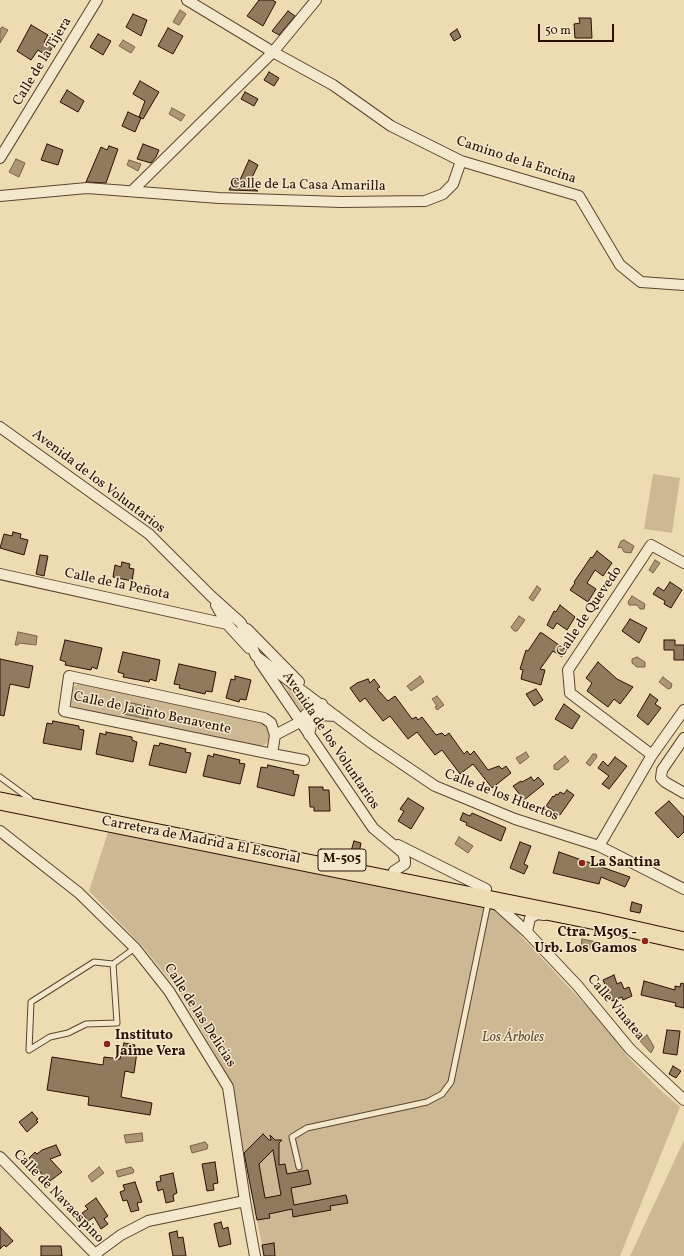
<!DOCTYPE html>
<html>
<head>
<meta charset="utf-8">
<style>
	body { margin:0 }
	#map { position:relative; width:684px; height:1256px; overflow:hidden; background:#eddcb1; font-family:Vollkorn,serif }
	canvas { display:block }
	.scale { position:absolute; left:538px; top:24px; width:76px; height:18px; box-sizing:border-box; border:2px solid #2b1004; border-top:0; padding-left:5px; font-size:12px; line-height:14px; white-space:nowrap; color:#2b1004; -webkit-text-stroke:3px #f3e8cc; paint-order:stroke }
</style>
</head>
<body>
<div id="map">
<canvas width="684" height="1256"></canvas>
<div class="scale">50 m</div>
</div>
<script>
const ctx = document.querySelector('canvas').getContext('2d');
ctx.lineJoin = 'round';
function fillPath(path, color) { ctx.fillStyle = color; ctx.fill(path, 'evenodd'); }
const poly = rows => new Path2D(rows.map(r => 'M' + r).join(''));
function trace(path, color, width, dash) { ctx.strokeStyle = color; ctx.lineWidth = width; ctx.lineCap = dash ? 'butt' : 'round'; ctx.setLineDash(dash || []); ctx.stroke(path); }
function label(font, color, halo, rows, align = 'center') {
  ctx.font = font + ' Vollkorn,serif'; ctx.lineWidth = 3; ctx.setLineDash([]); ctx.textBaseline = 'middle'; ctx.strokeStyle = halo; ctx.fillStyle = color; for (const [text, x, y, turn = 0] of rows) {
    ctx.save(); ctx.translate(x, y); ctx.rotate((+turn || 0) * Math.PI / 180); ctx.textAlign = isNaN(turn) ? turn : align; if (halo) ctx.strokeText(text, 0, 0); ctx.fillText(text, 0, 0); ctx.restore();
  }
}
fillPath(poly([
	[653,474,680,478,672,533,644,529],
	[82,683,262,722,269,728,270,737,266,744,257,747,78,709,71,705,69,701,71,688,78,684],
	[286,684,309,705,302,712,288,692],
	[108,832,496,909,603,1024,628,1057,658,1088,680,1107,620,1256,264,1256,247,1168,240,1156,229,1078,178,990,142,946,89,891],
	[684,1140,684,1256,630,1256]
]), '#ccb994');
const water = poly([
	[180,10,186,14,179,25,173,22,180,10],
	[2,27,8,30,0,43,0,29,2,27],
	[123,40,135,47,131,53,119,46,123,40],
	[172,108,185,115,181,121,169,114,172,108],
	[16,159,25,163,19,177,9,172,16,159],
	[129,160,141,164,138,171,127,165,129,160],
	[624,540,634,546,631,553,624,552,621,547,618,548,621,541,624,540],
	[655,560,660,563,653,573,649,570,655,560],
	[537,586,541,589,533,601,529,598,537,586],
	[632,596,645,604,644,609,640,609,637,605,629,605,628,602,632,596],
	[519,616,525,620,517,631,514,631,511,627,519,616],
	[18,632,37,636,36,645,19,643,18,645,15,645,18,632],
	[637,657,645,662,645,667,637,667,632,663,632,659,637,657],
	[420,676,424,682,411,691,407,686,420,676],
	[663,677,672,684,671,688,668,689,659,682,663,677],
	[437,696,444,705,437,710,435,707,437,706,432,699,437,696],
	[127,702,150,707,148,719,124,714,127,702],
	[526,752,529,757,520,764,516,758,526,752],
	[593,754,596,754,597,757,590,766,586,763,593,754],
	[565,756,569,761,558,770,554,769,554,765,565,756],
	[459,837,473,846,468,853,455,844,459,837],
	[582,939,597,942,595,949,581,946,582,939],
	[647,1035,654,1047,651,1053,640,1041,647,1035],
	[142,1133,143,1141,126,1143,124,1135,142,1133],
	[205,1142,208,1145,207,1149,192,1153,190,1146,205,1142],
	[99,1167,104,1173,92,1182,88,1176,99,1167],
	[131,1167,134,1170,133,1173,118,1177,116,1171,131,1167]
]);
fillPath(water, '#ab9776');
trace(water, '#786148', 1);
const building = poly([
	[259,0,272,0,276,2,263,26,247,16,259,0],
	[288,11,295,16,279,35,272,31,288,11],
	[133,14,147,20,141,36,126,27,133,14],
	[579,18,591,18,592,38,575,38,574,24,580,23,579,18],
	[31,25,48,35,44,42,53,47,47,56,38,50,31,60,17,51,31,25],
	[168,28,183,36,173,54,158,46,168,28],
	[457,29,461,37,454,41,450,34,457,29],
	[98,34,111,41,103,55,90,47,98,34],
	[269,72,279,78,274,86,264,80,269,72],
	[140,81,159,92,143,119,139,117,145,101,133,94,140,81],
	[67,90,84,101,78,112,60,102,67,90],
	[245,92,258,99,254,106,241,99,245,92],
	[128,112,141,118,135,132,122,126,128,112],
	[47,144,63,150,58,165,41,160,47,144],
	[143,144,159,150,156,157,151,163,137,159,143,144],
	[109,146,118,149,106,183,86,182,101,147,107,150,109,146],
	[249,160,258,165,248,186,258,191,229,190,234,180,239,182,249,160],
	[13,532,21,534,20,538,28,540,24,555,0,548,4,534,12,536,13,532],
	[597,551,612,563,603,576,595,570,587,583,596,589,588,602,570,590,575,583,574,582,591,557,592,558,597,551],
	[40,555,48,556,44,576,36,574,40,555],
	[122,562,130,564,129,568,134,569,132,581,113,577,115,565,121,567,122,562],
	[670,582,682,590,671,608,664,604,665,601,653,594,658,587,664,591,670,582],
	[560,605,575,617,567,630,557,623,553,629,547,625,554,611,556,612,560,605],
	[630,619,647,628,639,643,622,631,630,619],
	[540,633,542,633,566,650,562,657,553,651,540,669,545,670,541,685,521,679,523,670,520,669,526,650,528,651,540,633],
	[65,640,102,648,97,669,92,667,91,670,65,665,66,662,60,660,65,640],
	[664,640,675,640,675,645,684,645,684,660,674,660,674,650,664,650,664,640],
	[123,652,160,660,156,681,150,679,149,682,123,677,124,674,118,672,123,652],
	[0,659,33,666,29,688,10,684,4,716,0,715,0,659],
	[598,662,617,679,633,687,620,704,614,699,608,707,587,691,592,683,586,678,598,662],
	[179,664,216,672,212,692,206,691,205,694,179,688,180,685,174,684,179,664],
	[235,676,251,680,246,700,240,699,239,702,226,698,231,679,235,680,235,676],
	[368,679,370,683,374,679,380,687,377,689,388,701,395,696,412,719,416,717,418,720,422,717,436,735,442,733,445,736,449,733,464,754,467,751,470,755,474,751,488,770,499,766,502,769,506,766,511,773,492,788,473,764,460,774,442,750,435,755,417,732,408,739,390,716,383,721,365,698,360,702,350,688,357,683,368,679],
	[536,689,543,700,534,706,526,694,536,689],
	[650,694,658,700,655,704,661,708,648,725,637,716,650,694],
	[564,704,580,716,572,729,555,719,564,704],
	[53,721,79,726,79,729,84,730,81,750,43,743,47,723,52,724,53,721],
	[106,732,132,737,132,740,137,742,133,762,96,754,100,733,106,735,106,732],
	[160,743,186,749,185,752,191,753,186,773,149,765,154,745,159,746,160,743],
	[214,754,240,760,239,763,245,764,240,784,203,776,208,755,213,757,214,754],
	[615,757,627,766,609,789,602,784,609,776,598,768,603,761,608,766,615,757],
	[268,765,294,771,293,774,299,775,294,796,257,787,261,767,267,768,268,765],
	[531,777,534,781,538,777,544,784,524,800,513,786,521,781,522,782,531,777],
	[309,787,323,787,323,790,329,790,330,811,314,811,314,807,310,807,309,787],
	[567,790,574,795,560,815,546,806,553,796,554,797,556,794,558,795,560,792,564,794,567,790],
	[408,798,424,808,411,829,398,821,404,811,400,809,408,798],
	[669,801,684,817,684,832,678,838,655,813,669,801],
	[463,813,470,816,472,813,506,828,501,841,466,825,467,823,460,820,463,813],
	[354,841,361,843,359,853,351,851,354,841],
	[520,842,531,846,524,864,528,866,524,874,510,868,520,842],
	[559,852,630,877,625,887,601,877,599,884,553,873,559,852],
	[632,902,642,905,640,913,630,911,632,902],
	[614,975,617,984,621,982,624,989,629,987,632,996,623,1000,622,997,612,1001,603,980,614,975],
	[644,981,675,990,675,986,680,987,681,983,684,984,684,1008,675,1006,676,1003,641,995,644,981],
	[667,1030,680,1031,677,1055,663,1053,667,1030],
	[124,1043,135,1045,134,1051,137,1052,134,1073,125,1071,121,1097,152,1103,150,1115,88,1105,89,1097,47,1090,52,1057,103,1065,104,1057,120,1059,124,1043],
	[673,1066,681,1071,676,1078,669,1074,673,1066],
	[32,1112,38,1119,36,1120,38,1122,27,1132,19,1122,32,1112],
	[263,1134,269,1140,271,1140,270,1135,275,1140,282,1140,279,1143,279,1165,285,1164,287,1174,308,1170,311,1184,291,1188,294,1205,346,1195,348,1203,330,1206,331,1210,293,1217,292,1209,269,1214,270,1218,257,1220,244,1153,263,1134],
	[273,1150,281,1195,265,1198,259,1164,273,1150],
	[56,1145,61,1155,50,1159,62,1172,50,1181,45,1176,44,1177,29,1158,35,1152,37,1154,42,1150,56,1145],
	[215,1162,218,1183,213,1184,214,1190,207,1191,202,1164,215,1162],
	[173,1173,177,1193,173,1195,174,1201,166,1203,163,1189,158,1191,156,1182,161,1181,160,1176,173,1173],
	[135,1182,142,1202,137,1203,139,1210,131,1212,127,1200,123,1201,120,1192,125,1190,123,1185,135,1182],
	[96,1198,108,1216,104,1219,108,1224,101,1229,94,1217,88,1221,82,1213,88,1209,85,1206,96,1198],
	[221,1222,223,1229,228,1227,231,1244,219,1247,214,1224,221,1222],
	[0,1227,13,1241,6,1247,4,1245,0,1249,0,1227],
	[177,1231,178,1238,183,1237,186,1256,173,1256,169,1233,177,1231],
	[274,1243,275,1256,264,1256,262,1245,274,1243],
	[41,1246,61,1246,62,1256,41,1256,41,1246]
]);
fillPath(building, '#907a5e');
trace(building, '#2b1004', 1);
const service = poly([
	[0,777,30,799],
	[113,964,117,1023,86,1024,68,1033,50,1037,29,1050,31,1002,94,962,113,964,135,948],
	[299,1167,292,1137,307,1128,427,1102,442,1094,451,1082,488,903]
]);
const minor = poly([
	[187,0,273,52,333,85,391,126,461,161,579,196,620,265,641,282,684,285],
	[0,158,97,0],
	[132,191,273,52,316,0],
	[0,196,87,188,219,198,341,202,425,201,443,194,453,184,461,161],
	[0,427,149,534,211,596,241,623,256,656,370,742,435,786,515,819,599,846,684,889],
	[0,574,227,624],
	[216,605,227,624,249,648],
	[247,629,299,682],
	[260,662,373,828,403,853,405,860,405,864,394,871],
	[275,735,272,754,64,711,69,676,264,718,271,723,275,735,300,722,306,714,322,704],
	[309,735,312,721,319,715,336,716],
	[684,738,662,770,661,778,665,782,684,793],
	[272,754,304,760],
	[652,755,570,693,568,670,651,545,684,563],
	[0,831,79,893,135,948,169,991,228,1087,245,1201,255,1256],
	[398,845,486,889],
	[599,846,652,755,684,710],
	[494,902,527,932,577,985,630,1049,684,1100],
	[527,932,530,918,537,914,544,915],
	[0,1157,97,1256],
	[95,1254,121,1235,148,1221,245,1201]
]);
const trunk = poly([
	[0,801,596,921,684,941]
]);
trace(service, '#5c432f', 7);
trace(minor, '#5c432f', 12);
trace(trunk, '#2b1004', 19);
trace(service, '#f3e8cc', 5);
trace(minor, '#f3e8cc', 10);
trace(trunk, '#eddcb1', 17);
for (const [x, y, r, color] of [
	[582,863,4,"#8f2418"],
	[645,941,4,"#8f2418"],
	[107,1044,4,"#8f2418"]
]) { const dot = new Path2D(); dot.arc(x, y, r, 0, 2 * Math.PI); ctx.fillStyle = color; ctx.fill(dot); trace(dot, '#f3e8cc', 1.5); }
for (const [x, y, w] of [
	[342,860,48]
]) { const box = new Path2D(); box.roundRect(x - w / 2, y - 11, w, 22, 3); ctx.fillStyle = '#f3e8cc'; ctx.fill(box); trace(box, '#2b1004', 1); }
label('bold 13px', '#2b1004', null, [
	["M-505",342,860]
]);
label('14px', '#2b1004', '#f3e8cc', [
	["Calle de la Tijera",43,62,-59],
	["Camino de la Encina",516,161,18],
	["Calle de La Casa Amarilla",308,186,1],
	["Avenida de los Voluntarios",98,482,37],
	["Calle de la Peñota",117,585,12],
	["Calle de Quevedo",590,612,-56],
	["Calle de Jacinto Benavente",152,714,12],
	["Avenida de los Voluntarios",330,741,56],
	["Calle de los Huertos",501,796,21],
	["Carretera de Madrid a El Escorial",201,841,11],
	["Calle Vinatea",615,1008,50],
	["Calle de las Delicias",199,1016,57],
	["Calle de Navaespino",58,1197,46]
]);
label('bold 14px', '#2b1004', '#f3e8cc', [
	["La Santina",590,863],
	["Ctra. M505 -",637,933,"right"],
	["Urb. Los Gamos",637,949,"right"],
	["Instituto",115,1036],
	["Jaime Vera",115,1052]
], 'left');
label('italic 14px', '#634b36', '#f3e8cc', [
	["Los Árboles",513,1038]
]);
</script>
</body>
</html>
